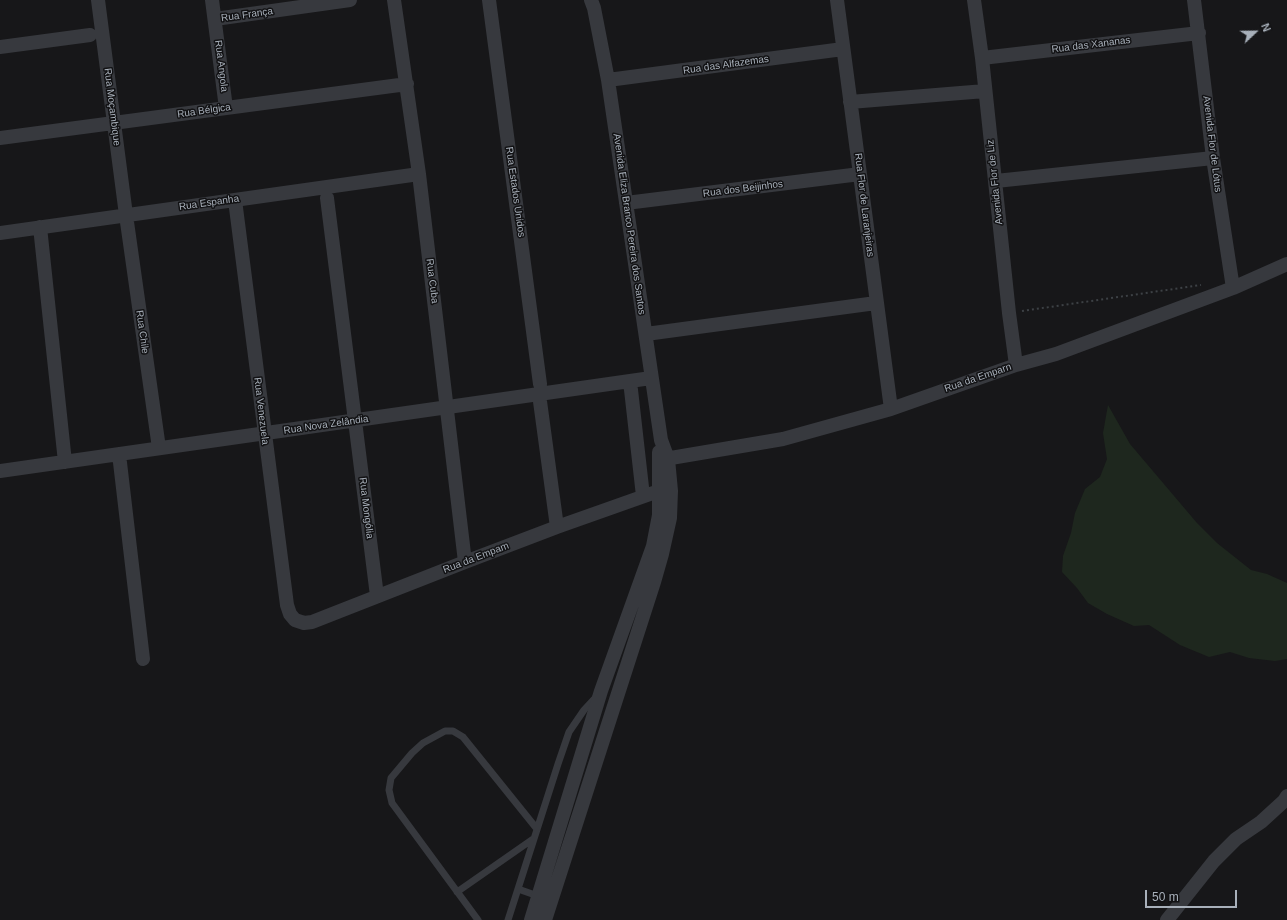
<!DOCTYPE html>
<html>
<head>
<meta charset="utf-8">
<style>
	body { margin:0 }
	#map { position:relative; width:1287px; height:920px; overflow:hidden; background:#171719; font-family:Helvetica,sans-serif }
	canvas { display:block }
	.north { position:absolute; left:1235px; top:12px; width:40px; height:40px; -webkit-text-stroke:3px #121214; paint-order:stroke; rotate:68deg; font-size:11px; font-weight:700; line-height:16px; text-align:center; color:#a8b0ba }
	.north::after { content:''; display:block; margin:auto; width:14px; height:18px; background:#a8b0ba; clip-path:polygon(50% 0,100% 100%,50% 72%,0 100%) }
	.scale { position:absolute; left:1145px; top:890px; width:92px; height:18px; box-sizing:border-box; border:2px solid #a8b0ba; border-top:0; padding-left:5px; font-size:12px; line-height:14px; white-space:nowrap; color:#a8b0ba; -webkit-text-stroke:3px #121214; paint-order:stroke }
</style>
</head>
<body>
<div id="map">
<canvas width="1287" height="920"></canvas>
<div class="north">N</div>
<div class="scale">50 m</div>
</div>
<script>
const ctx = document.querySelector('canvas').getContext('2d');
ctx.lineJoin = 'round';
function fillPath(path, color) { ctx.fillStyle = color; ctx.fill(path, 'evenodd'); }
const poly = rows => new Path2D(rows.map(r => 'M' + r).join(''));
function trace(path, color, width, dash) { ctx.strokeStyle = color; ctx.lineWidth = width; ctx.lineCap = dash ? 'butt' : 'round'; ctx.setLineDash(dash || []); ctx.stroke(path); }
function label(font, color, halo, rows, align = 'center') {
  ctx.font = font + ' Helvetica,sans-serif'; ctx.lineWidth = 3; ctx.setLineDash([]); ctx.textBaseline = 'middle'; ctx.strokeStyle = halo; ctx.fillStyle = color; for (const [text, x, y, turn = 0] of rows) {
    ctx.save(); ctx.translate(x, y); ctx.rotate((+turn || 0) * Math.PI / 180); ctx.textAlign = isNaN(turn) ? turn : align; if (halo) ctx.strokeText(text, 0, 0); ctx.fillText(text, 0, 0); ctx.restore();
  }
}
fillPath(poly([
	[1108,405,1130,444,1197,523,1217,543,1251,570,1267,574,1287,583,1287,659,1275,661,1249,658,1230,652,1209,657,1180,645,1149,625,1134,626,1107,614,1088,603,1077,588,1062,572,1063,556,1071,533,1075,513,1085,489,1100,477,1107,459,1103,433]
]), '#1e271e');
trace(poly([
	[1022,311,1201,285]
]), '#3d4145', 2, [2, 3]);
trace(poly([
	[518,889,538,896],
	[457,892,533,839],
	[478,920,392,803,389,790,391,778,412,753,423,743,445,731,453,731,463,737,537,829],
	[508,920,558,764,569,732,584,710,596,697]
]), '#37393e', 7);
trace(poly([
	[98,0,126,215,159,448],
	[212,0,226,108],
	[394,0,419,174,465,562],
	[489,0,540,384],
	[837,0,891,409],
	[974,0,982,58,1009,313,1016,365],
	[1194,0,1213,158,1233,288],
	[215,19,350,0],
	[0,47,90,35],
	[982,58,1199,33],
	[608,80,843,49],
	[850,102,985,91],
	[0,138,407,84],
	[996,181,1213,158],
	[327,198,377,596],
	[235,200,287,605,290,614,295,620,304,623,312,622,465,562,557,527,670,487],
	[626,203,860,174],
	[40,227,65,462],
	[0,233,419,174],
	[646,334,876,303],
	[630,381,643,496],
	[539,394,557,527],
	[119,454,143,659],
	[659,460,783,439,891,409,1016,365,1056,354,1233,288,1287,264],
	[0,471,651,378],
	[531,920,601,691,653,546,659,515,659,452],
	[545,920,654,582,662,554,670,518,671,491,668,459,661,440,608,80,594,8,591,0],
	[1167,920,1214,861,1236,839,1261,822,1284,801,1287,796]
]), '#37393e', 14);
label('10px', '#a8b0ba', '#121214', [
	["Rua França",247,15,-8],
	["Rua das Xananas",1091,45,-7],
	["Rua das Alfazemas",726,65,-8],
	["Rua Angola",221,66,83],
	["Rua Moçambique",112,107,83],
	["Rua Bélgica",204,111,-8],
	["Avenida Flor de Lótus",1212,144,83],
	["Avenida Flor de Liz",995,182,-96],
	["Rua dos Beijinhos",743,189,-7],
	["Rua Estados Unidos",515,192,82],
	["Rua Espanha",209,203,-8],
	["Rua Flor de Laranjeiras",864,205,83],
	["Avenida Eliza Branco Pereira dos Santos",629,224,82],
	["Rua Cuba",432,281,83],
	["Rua Chile",142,332,82],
	["Rua da Emparn",978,378,-19],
	["Rua Venezuela",261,411,83],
	["Rua Nova Zelândia",326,425,-8],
	["Rua Mongólia",366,508,83],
	["Rua da Empam",476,558,-21]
]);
</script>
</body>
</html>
